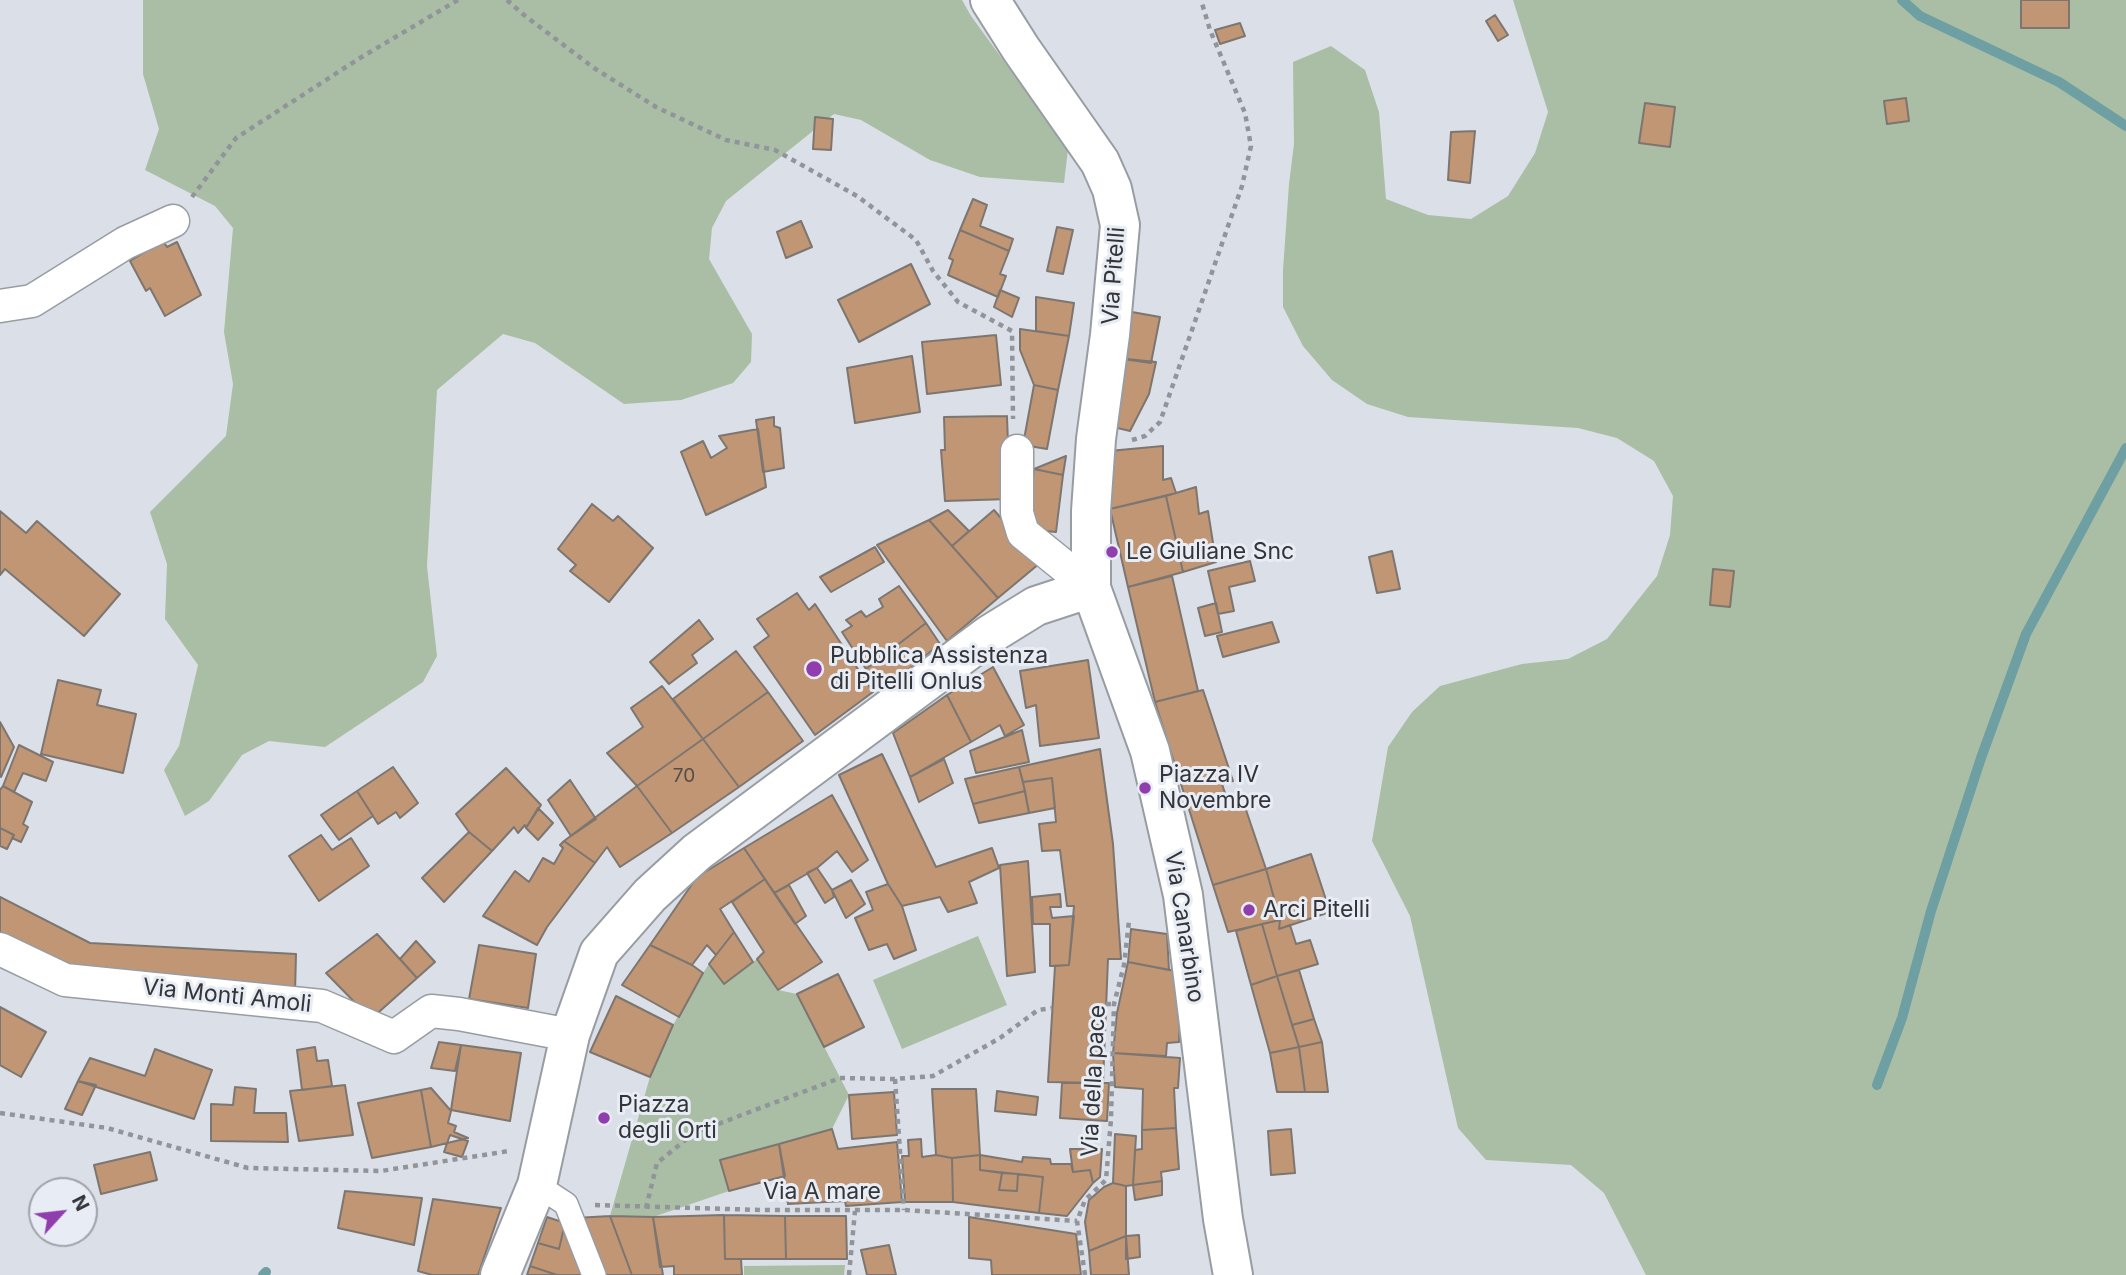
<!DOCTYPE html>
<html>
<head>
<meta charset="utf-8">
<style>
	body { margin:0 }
	#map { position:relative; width:2126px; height:1275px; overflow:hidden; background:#dbdfe7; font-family:Inter,sans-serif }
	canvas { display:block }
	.north { position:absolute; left:28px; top:1177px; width:70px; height:70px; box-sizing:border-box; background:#e8ecf4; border:2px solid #a0a3a9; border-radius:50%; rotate:63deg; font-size:19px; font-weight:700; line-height:28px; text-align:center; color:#333538 }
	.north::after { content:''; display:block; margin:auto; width:24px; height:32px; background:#903ead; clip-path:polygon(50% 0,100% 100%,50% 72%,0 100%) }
</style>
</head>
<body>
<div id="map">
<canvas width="2126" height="1275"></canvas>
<div class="north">N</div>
</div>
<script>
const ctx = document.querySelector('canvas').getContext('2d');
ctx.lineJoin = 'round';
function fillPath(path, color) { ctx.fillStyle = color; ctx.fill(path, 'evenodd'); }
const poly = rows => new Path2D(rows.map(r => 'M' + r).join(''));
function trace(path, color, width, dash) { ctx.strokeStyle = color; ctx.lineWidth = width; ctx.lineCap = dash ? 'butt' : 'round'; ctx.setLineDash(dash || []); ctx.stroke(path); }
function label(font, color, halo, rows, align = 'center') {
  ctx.font = font + ' Inter,sans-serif'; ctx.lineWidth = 6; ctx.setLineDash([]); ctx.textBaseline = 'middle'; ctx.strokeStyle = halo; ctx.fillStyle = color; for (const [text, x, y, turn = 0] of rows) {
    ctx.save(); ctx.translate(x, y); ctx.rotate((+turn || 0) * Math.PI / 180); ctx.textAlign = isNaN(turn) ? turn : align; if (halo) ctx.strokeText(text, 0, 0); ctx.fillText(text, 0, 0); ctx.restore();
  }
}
fillPath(poly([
	[143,0,962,0,971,16,1068,149,1064,183,980,177,930,160,861,120,834,114,726,201,712,228,709,259,752,334,751,362,733,383,681,400,624,404,535,343,503,334,437,390,427,566,437,656,423,682,325,747,269,741,242,755,209,801,185,816,164,770,179,746,198,665,165,619,167,564,150,512,226,436,233,384,224,332,233,228,215,206,145,170,159,129,143,74],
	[1513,0,2126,0,2126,1275,1646,1275,1604,1193,1571,1165,1486,1160,1458,1128,1410,916,1372,841,1388,747,1412,712,1440,686,1522,664,1568,659,1607,639,1657,576,1670,535,1673,496,1654,461,1617,438,1578,428,1408,417,1367,404,1332,380,1303,346,1283,307,1283,270,1289,184,1294,144,1293,62,1331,46,1365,70,1379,112,1386,199,1428,215,1471,219,1508,196,1535,153,1548,112],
	[978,936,1007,1005,902,1049,873,980],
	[757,959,778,990,797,994,849,1095,832,1129,720,1160,729,1191,653,1217,610,1216,650,1077,673,1025,703,973,709,964,725,984],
	[845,1265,844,1275,744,1275,744,1266]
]), '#a9bea4');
trace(poly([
	[1902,0,1920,16,2059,82,2126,126],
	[1877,1085,1902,1018,1931,911,1981,758,2026,634,2126,448],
	[263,1275,266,1272]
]), '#6e9fa2', 10);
const building = poly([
	[2021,0,2069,0,2069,28,2021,28,2021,0],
	[1495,15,1508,35,1498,41,1486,21,1495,15],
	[1240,23,1245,36,1220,44,1215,30,1240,23],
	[1906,98,1909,121,1887,124,1884,101,1906,98],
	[1645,103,1675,107,1670,147,1639,143,1645,103],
	[815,117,833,119,831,150,813,149,815,117],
	[1475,131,1470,183,1448,180,1451,132,1475,131],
	[973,199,987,205,980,226,1013,239,1009,251,960,230,973,199],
	[801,221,812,247,786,258,777,232,801,221],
	[1057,227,1073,230,1063,274,1047,271,1057,227],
	[960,230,1009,251,1000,274,1006,276,998,297,948,275,953,260,949,258,960,230],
	[163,241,167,247,177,242,201,295,165,316,150,288,146,291,130,261,163,241],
	[911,264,930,304,859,342,838,300,911,264],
	[1000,290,1019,298,1012,317,994,307,1000,290],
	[1036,297,1074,303,1069,336,1036,331,1036,297],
	[1132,312,1160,317,1151,363,1123,359,1132,312],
	[1020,329,1069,336,1058,390,1034,385,1020,350,1020,329],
	[996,335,1001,385,927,394,922,342,996,335],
	[912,356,920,412,855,423,847,368,912,356],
	[1117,358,1156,362,1149,394,1130,431,1105,425,1117,358],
	[1034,385,1058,390,1047,449,1023,445,1034,385],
	[1007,416,1010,499,945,501,941,450,945,450,944,417,1007,416],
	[774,417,774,426,780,428,784,468,763,472,756,420,774,417],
	[758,429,766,487,706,515,681,452,703,441,711,458,727,448,719,436,758,429],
	[1163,446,1163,480,1171,478,1176,493,1110,509,1109,451,1163,446],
	[1066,456,1063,475,1034,469,1066,456],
	[1034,469,1063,475,1056,532,1025,529,1034,469],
	[1196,487,1199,514,1208,511,1216,562,1183,572,1166,496,1196,487],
	[1166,496,1183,572,1128,587,1110,509,1166,496],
	[592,504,613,521,618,516,653,548,609,602,570,571,576,565,558,549,592,504],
	[948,510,969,531,952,546,929,520,948,510],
	[994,510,1040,563,998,598,952,546,994,510],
	[0,511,26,533,37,521,120,594,84,636,5,569,0,575,0,511],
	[929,520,998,598,947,641,877,545,929,520],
	[875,547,884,562,831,592,820,577,875,547],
	[1392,551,1400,589,1377,593,1369,557,1392,551],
	[1250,561,1255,581,1229,587,1234,611,1218,614,1208,571,1250,561],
	[1713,569,1734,571,1730,607,1710,605,1713,569],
	[1172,576,1198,691,1155,702,1128,587,1172,576],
	[899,586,926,623,866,669,842,632,852,626,846,620,861,611,866,617,883,607,879,599,899,586],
	[797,593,809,610,815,604,873,692,815,735,754,647,769,636,757,619,797,593],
	[1216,603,1222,632,1205,636,1198,608,1216,603],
	[699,620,713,639,692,655,697,663,669,684,650,662,699,620],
	[1272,622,1279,642,1223,657,1217,636,1272,622],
	[926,623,940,644,882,691,866,669,926,623],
	[736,651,768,692,703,739,673,699,736,651],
	[1088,660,1099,738,1040,746,1036,705,1026,708,1020,671,1088,660],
	[993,667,1024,725,1005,736,1000,725,971,742,947,695,993,667],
	[58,680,101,690,97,705,136,714,123,773,41,754,58,680],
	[662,686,703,739,637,786,607,753,643,727,631,708,662,686],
	[1203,690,1233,781,1222,784,1230,808,1244,804,1266,869,1213,885,1155,702,1203,690],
	[768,692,803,741,739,787,703,739,768,692],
	[947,695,971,742,910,777,893,733,947,695],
	[0,722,14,747,1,777,0,775,0,722],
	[1022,730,1029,762,976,773,970,751,1022,730],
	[703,739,739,787,672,833,637,786,703,739],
	[19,745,53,762,46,781,23,773,14,792,3,786,19,745],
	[1100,749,1113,844,1121,959,1108,959,1103,1083,1048,1082,1055,966,1069,965,1074,906,1067,906,1060,850,1042,851,1039,824,1056,822,1052,778,1023,782,1019,767,1100,749],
	[882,754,936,867,992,848,999,868,969,882,977,903,948,912,940,897,902,906,888,884,839,775,882,754],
	[944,759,953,783,919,802,910,777,944,759],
	[393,767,418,803,400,818,396,812,378,824,357,791,393,767],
	[1019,767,1025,791,973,804,965,779,1019,767],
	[506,768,541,805,526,828,525,825,518,833,514,827,492,851,469,832,456,814,506,768],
	[1052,778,1055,808,1029,813,1023,782,1052,778],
	[570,780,596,819,571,836,548,800,570,780],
	[3,786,32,802,23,824,28,827,21,842,12,838,14,835,0,828,0,790,3,786],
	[637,786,672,833,620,867,607,847,595,863,564,841,637,786],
	[357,791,373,816,339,840,321,815,357,791],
	[1025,791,1029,813,979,823,973,804,1025,791],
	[832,795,868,860,852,872,837,851,817,868,774,893,744,848,832,795],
	[538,808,553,823,538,840,526,828,538,808],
	[0,828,14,835,7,849,0,846,0,828],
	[469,832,492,851,444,902,422,878,469,832],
	[321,835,332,850,351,838,369,866,319,901,289,856,321,835],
	[564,841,595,863,547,927,537,945,483,916,515,871,529,882,543,858,554,864,563,848,560,845,564,841],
	[744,848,765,879,720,909,734,932,716,955,707,945,692,965,650,945,697,877,744,848],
	[1311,854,1330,912,1279,929,1280,920,1266,869,1311,854],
	[1028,861,1035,972,1007,976,1000,865,1028,861],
	[817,868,832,890,834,897,825,903,807,873,817,868],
	[1266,869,1280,920,1228,932,1213,885,1266,869],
	[765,879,822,962,778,990,757,959,764,952,732,902,765,879],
	[851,880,865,904,846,918,832,890,851,880],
	[888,884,902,906,916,950,894,959,887,944,869,950,855,918,873,910,866,892,888,884],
	[789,885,806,916,795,924,774,893,789,885],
	[1060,894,1061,907,1050,907,1052,918,1074,916,1069,965,1050,966,1050,924,1033,924,1032,897,1060,894],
	[0,897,90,943,296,954,295,993,104,979,0,939,0,897],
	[1280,920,1279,929,1290,925,1296,944,1310,940,1318,964,1277,976,1262,924,1280,920],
	[1262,924,1277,976,1251,985,1236,931,1262,924],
	[1131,929,1167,934,1169,970,1128,962,1131,929],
	[734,932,753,962,724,984,709,964,734,932],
	[377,934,417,978,371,1019,326,973,377,934],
	[416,941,435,962,417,978,400,959,416,941],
	[479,945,536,954,528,1008,469,999,479,945],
	[650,945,692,965,703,973,679,1017,622,985,650,945],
	[1128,962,1181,972,1179,1042,1167,1043,1166,1056,1113,1053,1117,1013,1128,962],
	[1299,970,1314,1019,1292,1025,1277,976,1299,970],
	[838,974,864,1027,824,1047,797,994,838,974],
	[1277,976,1299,1047,1270,1053,1251,985,1277,976],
	[616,996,673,1025,650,1077,590,1052,616,996],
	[0,1007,46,1032,21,1077,0,1065,0,1007],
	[1314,1019,1322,1042,1299,1047,1292,1025,1314,1019],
	[439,1042,461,1045,455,1071,431,1068,439,1042],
	[1322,1042,1328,1092,1305,1092,1299,1047,1322,1042],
	[461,1045,521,1053,510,1121,451,1110,461,1045],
	[315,1047,317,1061,328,1060,332,1086,302,1090,297,1050,315,1047],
	[1299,1047,1305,1092,1277,1092,1270,1053,1299,1047],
	[155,1049,212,1070,194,1119,78,1081,90,1058,145,1076,155,1049],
	[1113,1053,1180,1058,1178,1088,1174,1088,1176,1128,1142,1130,1143,1089,1115,1087,1113,1053],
	[78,1081,96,1085,82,1115,65,1109,78,1081],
	[1062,1083,1109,1083,1107,1121,1060,1118,1062,1083],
	[345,1085,353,1135,299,1141,290,1091,345,1085],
	[235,1087,256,1089,254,1113,286,1113,288,1142,211,1141,211,1104,233,1105,235,1087],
	[431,1088,451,1111,448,1123,456,1126,454,1132,468,1138,431,1147,421,1090,431,1088],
	[932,1089,976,1089,980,1155,952,1158,936,1155,932,1089],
	[421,1090,431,1147,372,1158,358,1103,421,1090],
	[997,1091,1038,1097,1036,1115,995,1111,997,1091],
	[894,1092,897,1135,852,1139,849,1095,894,1092],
	[1176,1128,1179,1169,1161,1172,1162,1181,1133,1185,1135,1150,1142,1149,1142,1130,1176,1128],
	[832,1129,838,1149,897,1142,902,1202,846,1206,845,1201,788,1204,779,1144,832,1129],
	[1291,1129,1295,1173,1271,1175,1268,1131,1291,1129],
	[1115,1134,1136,1136,1133,1185,1126,1186,1113,1183,1115,1134],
	[450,1135,468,1141,462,1157,444,1152,450,1135],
	[921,1139,922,1157,936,1155,952,1158,953,1202,905,1202,902,1156,909,1156,908,1140,921,1139],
	[779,1144,785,1176,729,1191,720,1160,779,1144],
	[1070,1149,1102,1149,1100,1177,1093,1183,1090,1170,1073,1172,1070,1149],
	[150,1152,157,1180,101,1194,94,1165,150,1152],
	[980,1155,980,1170,1002,1173,999,1190,1017,1191,1018,1174,1043,1177,1039,1213,953,1202,952,1158,980,1155],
	[980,1155,1022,1162,1023,1157,1050,1159,1051,1164,1071,1164,1073,1172,1090,1170,1093,1183,1067,1216,1039,1213,1043,1177,980,1170,980,1155],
	[1002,1173,1018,1174,1017,1191,999,1190,1002,1173],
	[1162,1181,1162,1195,1135,1200,1133,1185,1162,1181],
	[1113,1183,1126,1186,1126,1236,1089,1251,1085,1222,1089,1200,1104,1187,1113,1183],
	[345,1191,422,1198,414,1245,338,1228,345,1191],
	[433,1199,501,1208,478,1275,432,1275,418,1271,433,1199],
	[724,1215,785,1216,786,1259,725,1259,724,1215],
	[724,1215,725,1259,741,1259,742,1275,674,1275,674,1266,660,1267,653,1217,724,1215],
	[610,1216,653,1217,663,1275,632,1275,610,1216],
	[610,1216,632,1275,597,1275,575,1218,610,1216],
	[785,1216,846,1216,847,1259,786,1259,785,1216],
	[547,1217,565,1223,559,1249,538,1243,547,1217],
	[969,1217,1076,1234,1081,1275,992,1275,991,1260,969,1258,969,1217],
	[565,1223,590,1275,557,1275,530,1266,538,1243,559,1249,565,1223],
	[1139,1235,1140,1257,1126,1259,1126,1236,1139,1235],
	[1126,1236,1129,1275,1091,1275,1089,1251,1126,1236],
	[889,1245,896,1275,867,1275,861,1250,889,1245],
	[530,1266,557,1275,527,1275,530,1266]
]);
fillPath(building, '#c09675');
trace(building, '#7d7670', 2);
const pedestrian = poly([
	[537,1185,566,1204,594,1275]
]);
const minor = poly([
	[0,306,32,301,125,243,173,221],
	[1017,451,1017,513,1023,533,1091,588],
	[0,949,65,980,322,1006,394,1037,431,1011,459,1014,570,1035]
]);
const tertiary = poly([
	[990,0,1021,49,1100,162,1112,189,1120,225,1110,335,1096,439,1091,511,1091,588,1150,751,1183,895,1223,1219,1233,1275],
	[500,1275,537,1185,570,1035,599,953,650,895,697,852,989,635,1036,606,1091,588]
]);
trace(pedestrian, '#989ca3', 26);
trace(minor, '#989ca3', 35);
trace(tertiary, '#989ca3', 42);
trace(poly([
	[507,0,524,15,594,68,656,107,726,140,775,150,857,196,916,240,933,271,958,302,1012,331,1013,419],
	[192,197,236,138,360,58,458,0],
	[1132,440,1145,436,1160,422,1242,186,1251,146,1245,113,1210,30,1201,0],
	[1106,1004,1114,1004],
	[895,1079,904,1210],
	[0,1113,107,1128,248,1168,381,1171,509,1151],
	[595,1205,761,1210,904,1210,1077,1221],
	[646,1208,657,1163,694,1133,840,1078,895,1079,933,1076,1000,1038,1038,1010,1052,1008],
	[849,1275,855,1211],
	[1085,1275,1077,1221,1085,1200,1106,1180,1111,1119,1114,1004,1124,965,1129,921]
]), '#91949a', 4.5, [5, 5]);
trace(pedestrian, '#fff', 23);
trace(minor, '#fff', 32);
trace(tertiary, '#fff', 38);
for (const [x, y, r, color] of [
	[1112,552,7,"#903ead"],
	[814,669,9,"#903ead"],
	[1145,788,7,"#903ead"],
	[1249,910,7,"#903ead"],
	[604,1118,7,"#903ead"]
]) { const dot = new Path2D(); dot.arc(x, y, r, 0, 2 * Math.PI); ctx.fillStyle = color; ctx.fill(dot); trace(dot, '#e8ecf4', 2.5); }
label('19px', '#564d47', null, [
	["70",684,776]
]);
label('23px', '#333538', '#e8ecf4', [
	["Via Pitelli",1114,276,-86],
	["Via Canarbino",1184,927,81],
	["Via Monti Amoli",227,996,6],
	["Via della pace",1094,1081,-87],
	["Via A mare",822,1192]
]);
label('23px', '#333538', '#e8ecf4', [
	["Le Giuliane Snc",1126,552],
	["Pubblica Assistenza",830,656],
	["di Pitelli Onlus",830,682],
	["Piazza IV",1159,775],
	["Novembre",1159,801],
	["Arci Pitelli",1263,910],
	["Piazza",618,1105],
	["degli Orti",618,1131]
], 'left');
</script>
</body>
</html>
